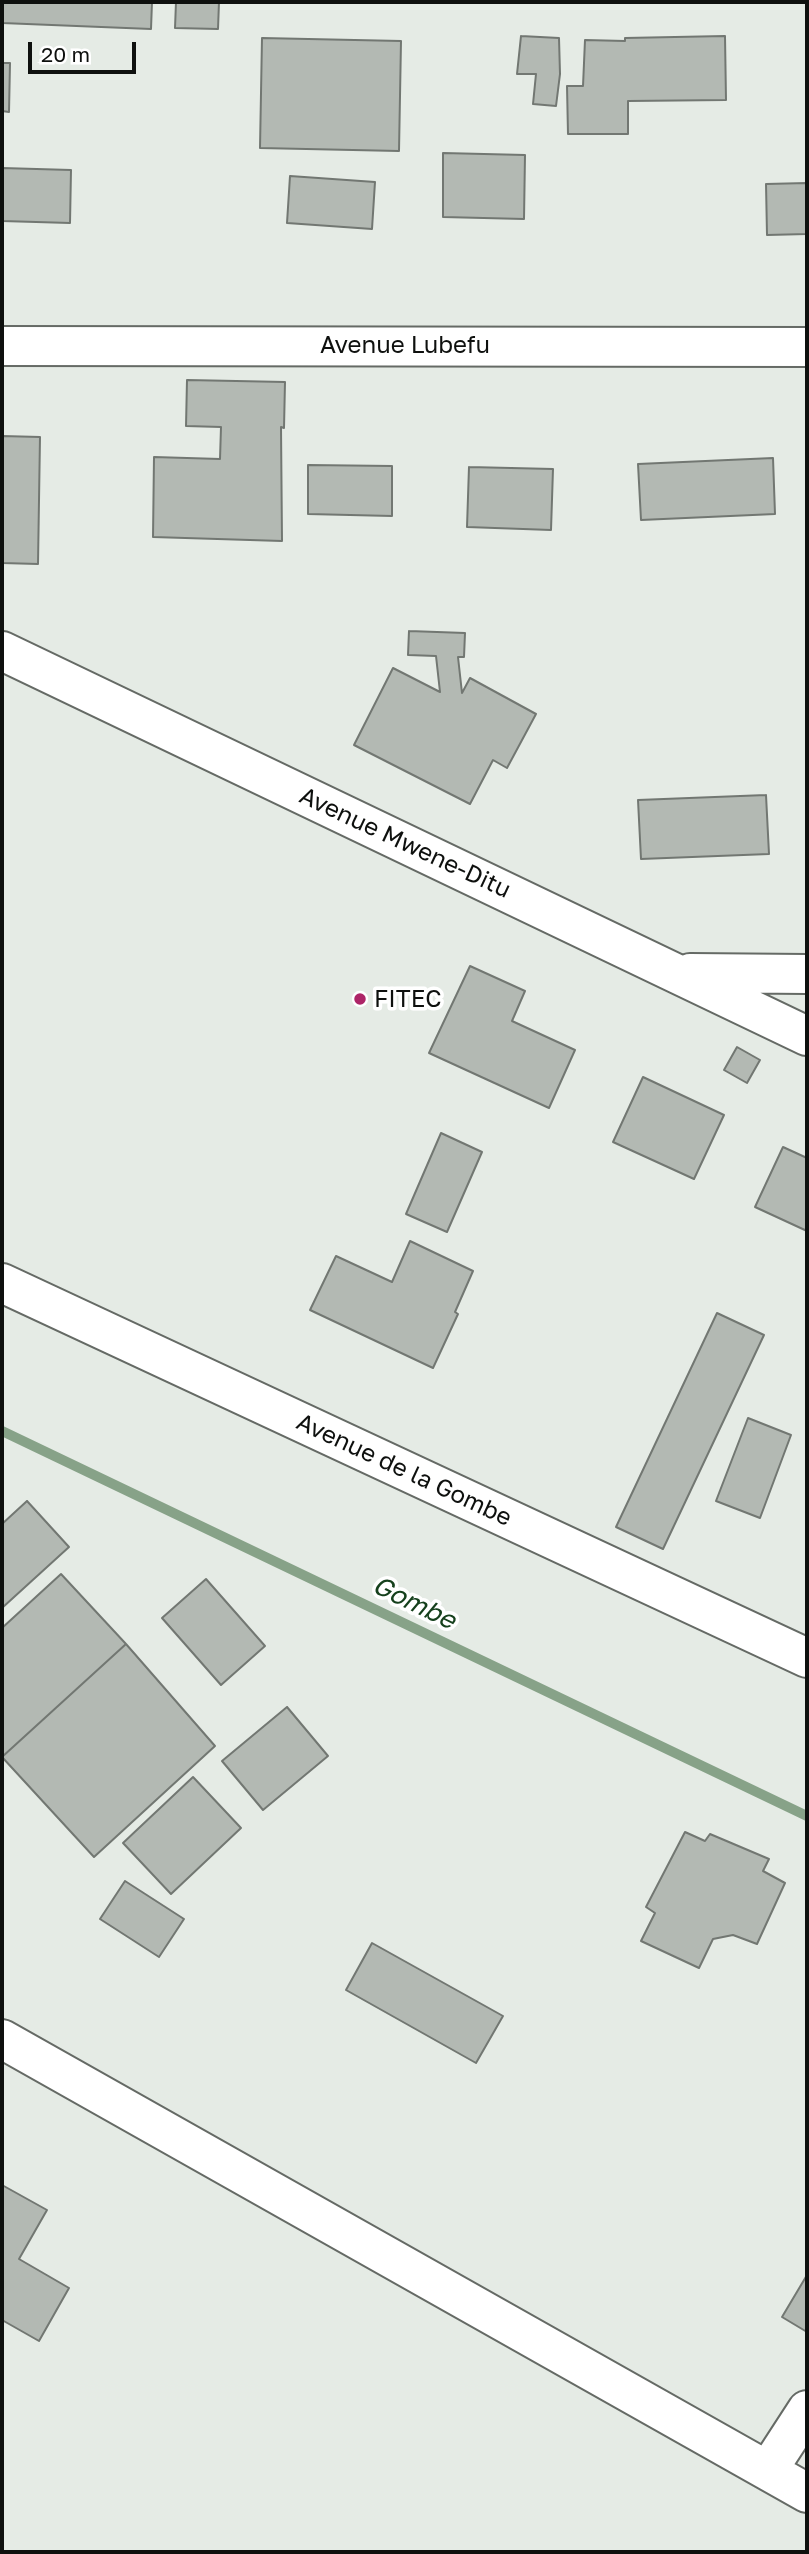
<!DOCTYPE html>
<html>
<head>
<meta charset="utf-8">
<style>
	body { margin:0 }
	#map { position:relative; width:809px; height:2554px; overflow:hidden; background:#e5ebe5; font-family:"Golos Text",sans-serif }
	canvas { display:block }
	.frame { position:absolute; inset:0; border:4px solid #0e100e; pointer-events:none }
	.scale { position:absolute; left:28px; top:42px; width:108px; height:32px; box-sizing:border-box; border:4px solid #0e100e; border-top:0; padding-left:9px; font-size:21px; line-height:24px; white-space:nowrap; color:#0e100e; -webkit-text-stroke:5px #fff; paint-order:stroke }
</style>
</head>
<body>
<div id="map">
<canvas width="809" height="2554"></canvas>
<div class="frame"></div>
<div class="scale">20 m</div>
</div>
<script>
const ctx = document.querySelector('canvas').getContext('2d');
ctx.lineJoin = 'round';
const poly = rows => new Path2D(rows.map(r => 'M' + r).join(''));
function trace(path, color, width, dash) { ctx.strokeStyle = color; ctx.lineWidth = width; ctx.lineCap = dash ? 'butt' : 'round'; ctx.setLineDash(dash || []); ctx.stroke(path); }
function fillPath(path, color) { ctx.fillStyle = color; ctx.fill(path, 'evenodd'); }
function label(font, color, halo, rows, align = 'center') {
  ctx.font = font + ' "Golos Text",sans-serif'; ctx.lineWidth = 7; ctx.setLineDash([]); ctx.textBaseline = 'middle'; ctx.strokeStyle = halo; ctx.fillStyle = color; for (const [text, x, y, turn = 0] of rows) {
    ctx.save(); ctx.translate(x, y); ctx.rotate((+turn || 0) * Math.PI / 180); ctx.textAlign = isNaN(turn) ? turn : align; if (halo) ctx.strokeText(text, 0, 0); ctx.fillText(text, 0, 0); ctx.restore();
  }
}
trace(poly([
	[2,1431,807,1816]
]), '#87a288', 10);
const building = poly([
	[2,2,152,2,151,29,2,23,2,2],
	[176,2,219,2,218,29,175,28,176,2],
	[521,36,559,38,560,74,556,106,533,104,536,74,517,74,521,36],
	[725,36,726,100,628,101,628,134,568,134,567,86,583,86,585,40,625,41,625,38,725,36],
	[262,38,401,41,399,151,260,148,262,38],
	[2,63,10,63,9,112,2,111,2,63],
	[443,153,525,155,524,219,443,217,443,153],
	[2,168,71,170,70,223,2,221,2,168],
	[290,176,375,182,372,229,287,223,290,176],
	[807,183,807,234,767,235,766,184,807,183],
	[187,380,285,382,284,428,281,427,282,541,153,537,154,457,220,459,221,427,186,426,187,380],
	[2,436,40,437,38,564,2,563,2,436],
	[773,458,775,514,641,520,638,464,773,458],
	[308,465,392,466,392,516,308,514,308,465],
	[469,467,553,469,551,530,467,527,469,467],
	[409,631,465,633,464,657,458,657,462,693,470,678,536,714,507,768,493,760,470,804,354,745,393,668,440,692,436,656,408,655,409,631],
	[766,795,769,854,641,859,638,800,766,795],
	[470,966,525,991,512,1021,575,1050,549,1108,429,1053,470,966],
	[737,1047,760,1060,747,1083,724,1070,737,1047],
	[643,1077,724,1115,694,1179,613,1142,643,1077],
	[441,1133,482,1152,447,1232,406,1214,441,1133],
	[783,1147,807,1158,807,1231,755,1207,783,1147],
	[410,1241,473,1271,455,1312,458,1314,433,1368,310,1310,336,1256,392,1282,410,1241],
	[717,1313,764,1335,663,1549,616,1527,717,1313],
	[748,1418,791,1435,760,1518,716,1501,748,1418],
	[27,1501,69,1547,2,1608,2,1524,27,1501],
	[61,1574,126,1644,2,1757,2,1628,61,1574],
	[206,1579,265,1646,221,1685,162,1618,206,1579],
	[126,1644,215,1746,94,1857,2,1757,126,1644],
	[287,1707,328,1756,263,1810,222,1761,287,1707],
	[193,1777,241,1828,171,1894,123,1843,193,1777],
	[685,1832,705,1841,710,1834,769,1859,763,1871,785,1883,757,1944,733,1935,713,1939,699,1968,641,1941,655,1913,646,1907,685,1832],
	[125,1881,184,1919,159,1957,100,1919,125,1881],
	[372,1943,503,2016,476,2063,346,1990,372,1943],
	[2,2185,47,2210,19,2259,69,2288,39,2341,2,2320,2,2185],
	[807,2275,807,2332,782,2317,807,2275]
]);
fillPath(building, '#b3b9b3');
trace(building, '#727772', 2);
const street = poly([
	[2,346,807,347],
	[2,651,807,1036],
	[690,973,807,974],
	[2,2039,807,2493],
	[768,2470,807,2410]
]);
const secondary = poly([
	[2,1283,807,1658]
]);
trace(street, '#656a65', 42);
trace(secondary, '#656a65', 42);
trace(street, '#fff', 38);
trace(secondary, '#fff', 38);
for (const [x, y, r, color] of [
	[360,999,7,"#ad2467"]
]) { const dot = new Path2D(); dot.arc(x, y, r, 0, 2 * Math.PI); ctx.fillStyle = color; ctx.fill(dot); trace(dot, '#fff', 2.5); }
label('24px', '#0e100e', '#fff', [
	["Avenue Lubefu",405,345],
	["Avenue Mwene-Ditu",405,843,25],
	["Avenue de la Gombe",404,1470,25]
]);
label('24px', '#0e100e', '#fff', [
	["FITEC",374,999]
], 'left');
label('italic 26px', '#15401c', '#fff', [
	["Gombe",414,1603,26]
]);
</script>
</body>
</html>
